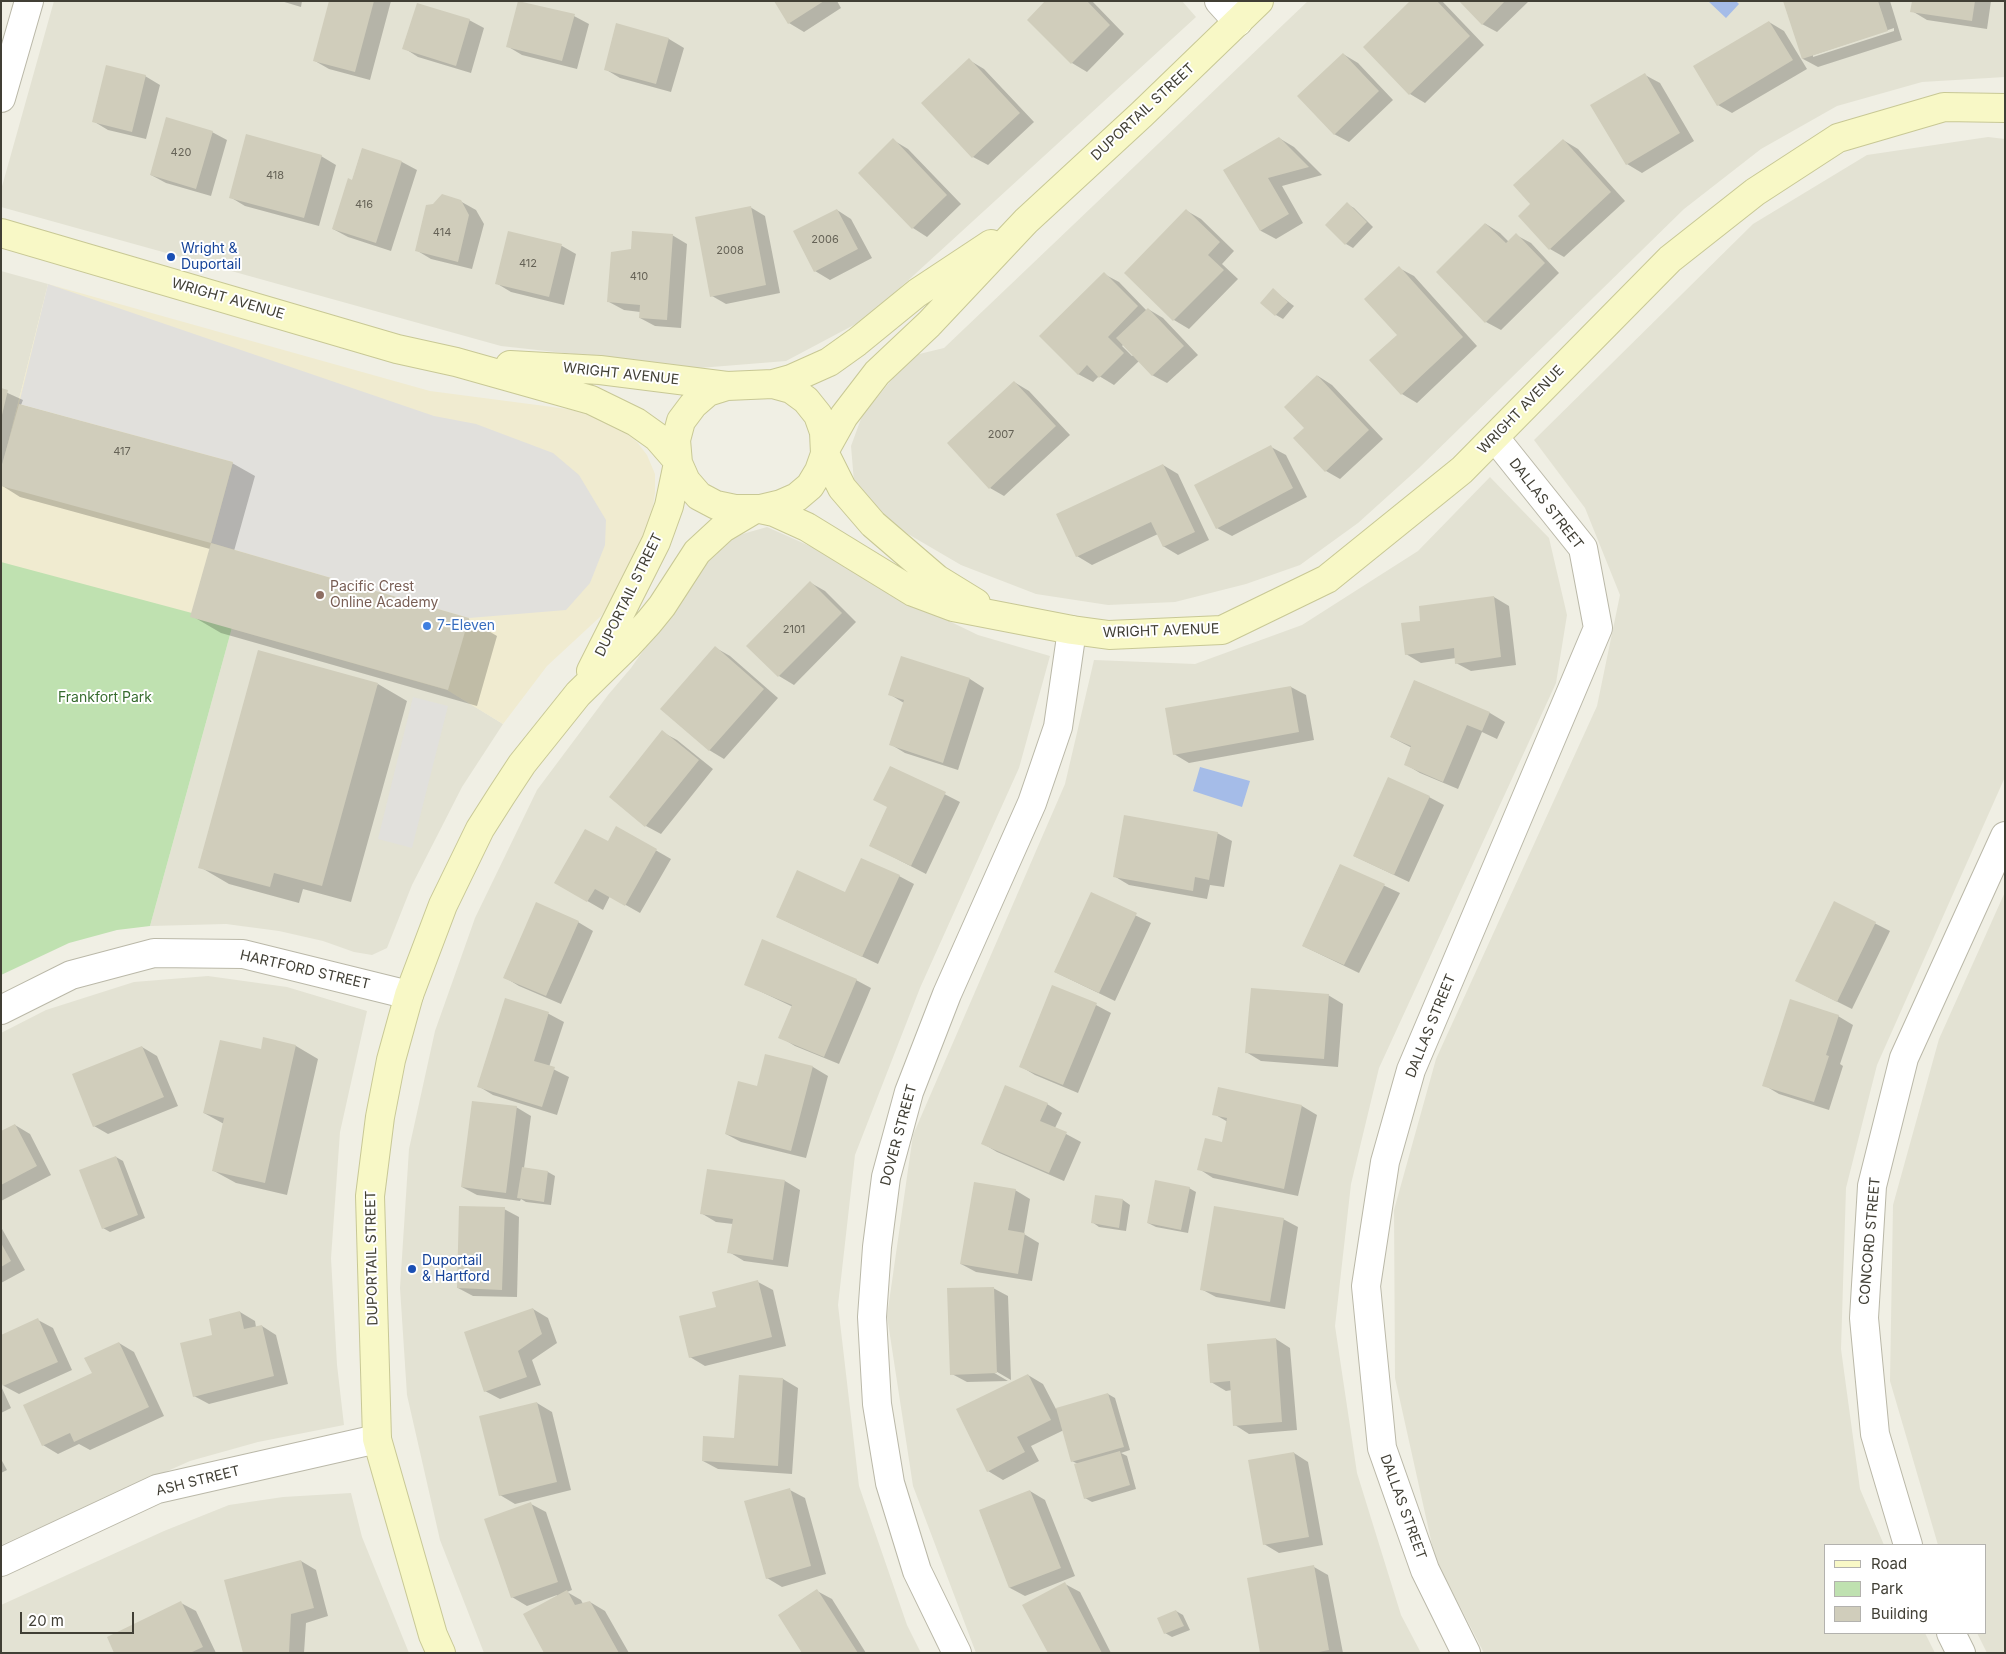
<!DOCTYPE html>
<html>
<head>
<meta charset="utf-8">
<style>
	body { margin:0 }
	#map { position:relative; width:2006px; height:1654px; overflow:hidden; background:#f0efe4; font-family:Inter,sans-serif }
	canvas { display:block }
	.frame { position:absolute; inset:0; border:2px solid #413f35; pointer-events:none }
	.legend { position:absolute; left:1824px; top:1544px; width:162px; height:90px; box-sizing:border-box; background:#fff; border:1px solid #b3b2ae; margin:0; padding:6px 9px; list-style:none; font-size:15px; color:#413f35 }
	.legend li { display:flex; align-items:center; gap:10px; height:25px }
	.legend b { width:25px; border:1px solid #b3b2ae }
	.scale { position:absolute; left:20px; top:1612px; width:114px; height:22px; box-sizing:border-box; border:2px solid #413f35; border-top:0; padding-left:6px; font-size:15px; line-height:18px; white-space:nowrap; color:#413f35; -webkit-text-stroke:4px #fff; paint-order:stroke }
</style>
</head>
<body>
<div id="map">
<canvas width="2006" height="1654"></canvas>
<div class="frame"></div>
<ul class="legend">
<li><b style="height:6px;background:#f8f8c6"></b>Road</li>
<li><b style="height:14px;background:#bfe1b0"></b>Park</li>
<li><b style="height:14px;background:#d0cdbb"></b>Building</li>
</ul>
<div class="scale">20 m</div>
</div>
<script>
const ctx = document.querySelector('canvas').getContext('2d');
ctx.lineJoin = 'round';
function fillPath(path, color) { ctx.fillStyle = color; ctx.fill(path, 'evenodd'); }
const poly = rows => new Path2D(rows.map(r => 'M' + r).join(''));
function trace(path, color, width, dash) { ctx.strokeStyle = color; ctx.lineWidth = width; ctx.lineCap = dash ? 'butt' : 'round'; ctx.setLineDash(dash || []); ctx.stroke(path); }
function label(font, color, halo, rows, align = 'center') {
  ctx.font = font + ' Inter,sans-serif'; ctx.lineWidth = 4; ctx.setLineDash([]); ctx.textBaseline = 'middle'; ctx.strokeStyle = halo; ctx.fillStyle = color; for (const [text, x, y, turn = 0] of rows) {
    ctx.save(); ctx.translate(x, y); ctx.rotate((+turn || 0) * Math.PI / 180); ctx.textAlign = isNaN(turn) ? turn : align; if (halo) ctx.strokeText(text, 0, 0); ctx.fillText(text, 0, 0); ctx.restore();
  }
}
fillPath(poly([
	[54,1,1182,1,1196,17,867,318,786,361,699,368,501,346,1,207,1,190],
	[1308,1,2005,1,2005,77,1922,82,1837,106,1761,149,1684,209,1419,468,1358,523,1300,565,1246,584,1175,602,1108,605,1036,594,961,565,908,534,871,507,854,482,851,446,862,416,911,356,944,348],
	[1988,137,2005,139,2005,777,1877,1065,1846,1188,1841,1349,1860,1489,1884,1545,1825,1545,1825,1633,1925,1633,1935,1653,1484,1653,1435,1558,1395,1378,1394,1210,1436,1059,1597,706,1620,595,1585,508,1534,440,1753,224,1867,155],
	[1,271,48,284,1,471],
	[1490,477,1549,538,1567,615,1556,683,1379,1068,1351,1184,1335,1326,1357,1473,1401,1615,1421,1653,976,1653,913,1486,887,1316,913,1135,1065,784,1094,660,1195,664,1302,625,1418,551],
	[767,527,812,547,891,593,978,635,1050,656,1019,768,920,988,855,1155,838,1305,859,1486,907,1625,921,1653,484,1653,440,1540,407,1395,400,1288,409,1149,435,1031,475,918,537,790,608,695,631,668,701,568,732,537],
	[233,624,448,690,503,724,462,787,436,838,412,885,387,948,372,955,354,952,323,941,279,931,226,924,150,926],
	[2005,892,2005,1653,1987,1653,1977,1633,1985,1633,1985,1545,1938,1545,1890,1381,1893,1205,1939,1039],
	[208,976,287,987,367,1011,340,1132,331,1258,337,1365,344,1425,258,1442,190,1461,1,1545,1,1033,46,1010,134,982],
	[351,1493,362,1537,409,1653,1,1653,1,1605,164,1531,229,1505,283,1497]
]), '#e3e2d3');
fillPath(poly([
	[48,284,430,391,583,411,620,428,637,442,647,455,655,474,655,493,651,518,644,537,610,604,601,616,547,666,503,724,447,690,1,563,1,471]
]), '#f0ebd0');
fillPath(poly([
	[1,562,233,624,150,926,117,930,69,943,1,975]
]), '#bfe1b0');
fillPath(poly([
	[48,284,434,416,476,424,553,453,579,475,606,520,605,545,590,583,566,610,469,618,211,543,233,462,19,404],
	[413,697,448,706,412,848,378,839]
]), '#e1e0dc');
fillPath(poly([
	[1708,1,1736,1,1739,4,1726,18],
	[1200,767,1250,781,1242,807,1193,791]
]), '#a5bce8');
fillPath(poly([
	[281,1,302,1,301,7],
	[330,1,391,1,370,80,329,69,315,61],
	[775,1,837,1,841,8,804,32,789,23],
	[1047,1,1092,1,1124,34,1087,72,1072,63,1028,20],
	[1412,1,1442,1,1484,45,1425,103,1410,94,1365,47],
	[1461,1,1529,1,1497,32,1482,24],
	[1785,1,1890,1,1902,40,1818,67,1803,59],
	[1894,28,1894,31,1813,57,1813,55],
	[1913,1,1991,1,1987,29,1927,20,1912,11],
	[574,16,589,24,577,69,522,55,507,46],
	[469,20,484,28,471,73,418,57,404,48],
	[1769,22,1784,31,1807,69,1732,113,1718,105],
	[617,25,669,39,684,48,671,92,620,78,605,69],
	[1343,54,1358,63,1393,100,1349,142,1334,134],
	[969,60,984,69,1034,122,988,165,973,157],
	[1645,75,1660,83,1694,141,1642,173,1627,164],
	[145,76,160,85,146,139,108,130,93,121],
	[212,132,227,140,211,196,166,183,151,175],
	[1279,138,1294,147,1322,175,1282,186,1303,223,1276,239,1261,231,1225,170],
	[893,140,908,149,961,204,927,237,913,228,859,173],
	[1563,140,1578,149,1625,201,1564,257,1550,249,1532,204],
	[362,150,402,162,417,170,391,251,348,237,333,229,352,182],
	[321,156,336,165,319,226,245,206,230,197],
	[460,201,476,210,484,224,472,269,431,259,416,250],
	[1347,204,1354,208,1373,227,1353,248,1346,244],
	[750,207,765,216,780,293,726,304,712,296],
	[837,210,851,219,872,258,830,280,815,271],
	[1187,211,1201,219,1234,251,1222,264,1238,279,1189,329,1174,320,1126,273],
	[1486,224,1500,233,1509,242,1516,235,1531,243,1559,273,1501,330,1486,322],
	[509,232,562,246,576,254,564,305,511,292,496,283],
	[672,235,687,244,681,328,655,326,640,318,640,312,624,310,609,302,632,250],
	[1399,268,1414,276,1477,346,1417,403,1402,394,1371,360,1398,335],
	[1104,274,1119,282,1147,311,1148,309,1163,318,1198,355,1167,383,1152,375,1139,361,1114,385,1099,376,1093,382,1078,374],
	[1124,344,1134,355,1132,356,1122,346],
	[1273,290,1294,306,1283,319,1276,315],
	[1318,376,1332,385,1383,439,1340,479,1326,471,1305,428],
	[1014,382,1029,391,1070,435,1004,496,990,488],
	[1,390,23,400,21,405,232,463,255,476,234,551,468,619,497,636,477,706,221,633,192,616,210,549,20,497,1,485],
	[1271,447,1286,455,1307,497,1232,536,1217,528],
	[1163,465,1178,474,1209,540,1178,555,1163,546,1158,534,1092,565,1077,556],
	[811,583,825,591,856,622,794,685,779,676,748,646],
	[1494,597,1509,606,1516,665,1471,671,1456,663,1456,658,1421,663,1406,654,1422,622],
	[716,648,730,656,778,698,724,759,709,750],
	[970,679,984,688,958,770,905,753,890,744,904,703,889,694],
	[1415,681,1490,713,1505,722,1497,739,1482,732,1458,789,1420,773,1405,764,1412,748,1391,737],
	[378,684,407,701,351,902,303,889,299,903,229,884,200,867],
	[1291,687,1306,695,1314,740,1189,763,1174,754],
	[662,732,677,740,713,769,661,834,646,826],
	[891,767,960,802,926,874,870,845,888,807],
	[1429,797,1444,805,1409,882,1354,856],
	[617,828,671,859,640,913,610,896,603,910,556,883,608,843],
	[1217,833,1232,841,1224,887,1210,885,1207,899,1129,885,1114,876],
	[1340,865,1400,893,1359,973,1303,946],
	[899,876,914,884,878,964,777,917],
	[1092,894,1151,923,1115,1001,1055,972],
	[1835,903,1890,931,1852,1009,1812,989],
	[578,922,593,931,561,1004,519,986,504,977],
	[856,980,871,988,839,1064,795,1046,780,1037,793,1007,745,984],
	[1053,986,1096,1005,1111,1013,1078,1093,1035,1075,1020,1066],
	[1328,995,1343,1004,1338,1067,1261,1061,1246,1052],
	[506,1000,549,1014,564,1022,549,1067,569,1077,557,1115,493,1095,478,1086],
	[1838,1016,1853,1025,1840,1064,1843,1066,1829,1110,1779,1094,1764,1085],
	[264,1039,296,1046,318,1059,287,1195,236,1183,214,1171,224,1124,204,1113,262,1050],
	[142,1047,157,1056,178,1106,108,1134,94,1126],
	[766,1055,813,1067,828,1076,806,1158,741,1142,726,1134,758,1087],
	[1219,1088,1302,1106,1317,1115,1298,1196,1213,1178,1199,1169,1223,1143,1228,1122,1214,1114],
	[1047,1104,1062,1113,1055,1128,1081,1142,1064,1181,997,1152,982,1143],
	[516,1107,531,1116,524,1168,548,1172,555,1176,551,1205,526,1202,521,1199,520,1201,477,1195,462,1187],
	[15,1125,30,1134,51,1175,1,1201,1,1133],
	[116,1157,123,1161,145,1218,110,1232,103,1228],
	[708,1170,785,1181,800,1190,788,1267,744,1261,729,1252,733,1224,716,1222,701,1213],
	[1189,1188,1196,1192,1188,1233,1156,1227,1148,1223],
	[1015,1190,1030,1199,1024,1234,1039,1243,1032,1281,976,1272,961,1264],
	[1096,1197,1123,1200,1130,1205,1126,1231,1099,1227,1092,1222],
	[504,1209,519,1217,517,1297,473,1296,458,1288],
	[1283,1219,1298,1227,1285,1309,1216,1297,1201,1289],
	[1,1227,25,1270,1,1283],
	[758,1282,773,1290,786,1346,705,1366,690,1357],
	[993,1288,1008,1296,1011,1380,992,1369,991,1371,1008,1381,967,1382,952,1374],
	[533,1309,548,1318,557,1343,532,1360,541,1385,500,1399,485,1391],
	[240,1312,255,1321,256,1327,262,1326,276,1335,288,1384,209,1404,194,1396,214,1336],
	[38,1320,53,1328,72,1370,19,1394,4,1386,1,1379],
	[1276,1339,1290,1348,1297,1430,1249,1434,1235,1425,1232,1390,1226,1391,1211,1382],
	[119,1343,134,1352,164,1416,90,1450,79,1444,58,1454,43,1445,93,1373],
	[1028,1375,1043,1384,1056,1409,1108,1394,1115,1398,1130,1450,1121,1453,1127,1456,1136,1489,1092,1502,1085,1498,1078,1464,1072,1461,1064,1430,1031,1446,1039,1461,1003,1480,988,1471],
	[783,1379,798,1388,792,1474,718,1469,703,1461,735,1439],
	[1,1386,11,1408,1,1413],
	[537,1403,552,1412,571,1490,515,1504,500,1495],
	[1294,1453,1308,1462,1323,1545,1279,1553,1264,1544],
	[1,1459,7,1470,1,1473],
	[790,1490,805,1498,826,1574,782,1587,767,1578],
	[1030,1491,1045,1500,1075,1576,1025,1596,1010,1588,980,1511],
	[531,1504,546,1512,572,1590,567,1592,581,1600,583,1604,590,1602,605,1611,629,1653,545,1653,557,1595,527,1606,512,1597],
	[301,1561,316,1570,328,1616,306,1623,304,1653,244,1653],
	[1314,1567,1328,1575,1343,1653,1262,1653],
	[1065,1584,1080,1592,1111,1653,1049,1653],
	[817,1591,832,1599,866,1653,803,1653],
	[181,1603,196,1611,216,1653,116,1653],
	[1176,1611,1183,1615,1190,1630,1172,1637,1165,1633]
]), '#0003');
fillPath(poly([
	[329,1,374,1,355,72,313,61],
	[518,1,575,14,562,61,506,47],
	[774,1,824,1,788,24],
	[1045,1,1087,1,1110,25,1071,64,1027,20],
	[1410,1,1437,1,1470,36,1409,95,1363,47],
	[1459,1,1505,1,1482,25],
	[1783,1,1878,1,1888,31,1802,59],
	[1912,1,1975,1,1972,21,1910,12],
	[417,3,470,19,456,66,402,49],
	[1769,21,1793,60,1717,106,1693,66],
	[616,23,669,38,656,84,604,70],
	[1343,53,1379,91,1334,135,1297,96],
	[969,58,1020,113,972,158,921,103],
	[106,65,146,75,132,132,92,122],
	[1645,73,1680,133,1626,165,1590,105],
	[166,117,213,131,196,189,150,175],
	[246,134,322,155,304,218,229,198],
	[1279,137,1309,167,1268,178,1289,214,1260,231,1223,170],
	[893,138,947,195,912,229,858,173],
	[1563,139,1611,192,1549,250,1518,216,1530,204,1513,185],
	[362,148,402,161,376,243,332,229,348,178,352,180],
	[442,194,461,200,469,215,458,262,415,251,426,205,433,204],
	[1347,202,1367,222,1345,245,1325,225],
	[751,206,766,285,710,297,695,217],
	[837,209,858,249,814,272,793,231],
	[1186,209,1220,242,1208,255,1224,270,1173,321,1124,273],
	[1485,223,1506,243,1516,233,1545,263,1485,323,1436,272],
	[508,231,562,244,549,297,495,284],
	[632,231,673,234,667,320,639,318,640,305,607,302,611,252,631,249],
	[1399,266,1463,337,1401,395,1369,360,1397,335,1364,299],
	[1104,272,1138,306,1108,337,1124,353,1099,378,1087,365,1078,375,1039,336],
	[1273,288,1288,302,1275,316,1260,303],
	[1148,308,1184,346,1152,376,1116,338],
	[1317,375,1369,430,1325,472,1293,438,1304,428,1284,407],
	[1014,381,1056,426,989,489,947,443],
	[1,388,8,390,2,415,1,415],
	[19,404,233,462,211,543,1,486,1,468],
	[1271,445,1293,488,1216,529,1194,485],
	[1163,464,1195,532,1163,547,1151,522,1076,557,1056,514],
	[211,543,469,618,448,690,190,617],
	[810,581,842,613,778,677,746,646],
	[1494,596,1501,657,1455,664,1454,648,1405,655,1401,623,1420,621,1419,606],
	[715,646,764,689,709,751,660,709],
	[258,650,378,683,322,886,274,873,270,887,198,868],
	[901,656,970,678,943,763,889,745,904,700,888,695],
	[1414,680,1490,712,1482,731,1467,725,1443,782,1404,765,1411,746,1390,737],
	[1291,686,1299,732,1173,755,1165,708],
	[662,730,699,760,645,827,609,797],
	[890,766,946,792,911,866,869,846,887,807,873,800],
	[1388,777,1430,796,1394,875,1353,856],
	[1124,815,1218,832,1209,880,1195,877,1193,891,1113,877],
	[616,826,657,849,625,906,595,889,587,902,554,883,585,829,608,841],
	[861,858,900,875,862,957,776,917,797,870,845,892],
	[1340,864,1385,884,1344,965,1302,946],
	[1091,892,1137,913,1099,993,1054,972],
	[1834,901,1876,922,1837,1002,1795,981],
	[536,902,579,921,546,996,503,978],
	[762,939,857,979,824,1057,778,1038,792,1005,744,985],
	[1052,985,1097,1003,1063,1085,1019,1067],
	[1251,988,1329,994,1324,1059,1245,1053],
	[505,998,549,1012,534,1061,555,1067,542,1107,477,1087],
	[1790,999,1839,1015,1826,1055,1829,1056,1814,1102,1762,1086],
	[263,1037,296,1045,265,1183,212,1171,224,1118,203,1113,220,1040,261,1049],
	[142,1046,164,1097,93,1127,72,1074],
	[765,1054,813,1066,791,1151,725,1134,738,1081,757,1086],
	[1005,1085,1048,1103,1040,1121,1067,1132,1049,1173,981,1144],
	[1218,1087,1302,1105,1284,1189,1197,1170,1205,1138,1222,1142,1227,1118,1212,1115],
	[472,1101,517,1106,506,1193,461,1187],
	[15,1124,37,1166,1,1185,1,1131],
	[116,1156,138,1215,102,1229,79,1170],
	[522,1167,548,1171,544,1202,517,1198],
	[707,1169,785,1180,773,1260,727,1253,733,1219,700,1214],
	[1155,1180,1190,1187,1181,1230,1147,1223],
	[974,1182,1016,1189,1008,1230,1025,1233,1018,1274,960,1264],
	[1095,1195,1123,1199,1119,1228,1091,1223],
	[459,1206,505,1207,502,1290,457,1288],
	[1214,1206,1284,1218,1270,1302,1200,1290],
	[1,1243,11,1261,1,1267],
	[758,1280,772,1337,689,1358,679,1316,716,1307,712,1292],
	[994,1287,997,1373,950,1375,947,1288],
	[533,1308,542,1334,518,1351,527,1377,484,1392,464,1332],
	[240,1311,244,1329,262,1325,274,1376,193,1397,180,1343,212,1335,209,1319],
	[38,1318,58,1362,3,1386,1,1382,1,1335],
	[1276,1338,1282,1422,1233,1426,1230,1381,1210,1383,1207,1344],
	[119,1342,149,1407,74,1442,70,1433,42,1446,23,1405,92,1373,84,1358],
	[1028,1374,1051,1420,1017,1437,1025,1452,987,1472,956,1409],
	[739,1375,783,1378,778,1466,702,1461,703,1436,734,1438],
	[1108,1393,1124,1447,1071,1462,1056,1408],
	[537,1402,557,1482,499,1496,479,1416],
	[1120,1451,1130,1485,1084,1499,1074,1464],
	[1294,1452,1309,1537,1263,1545,1248,1460],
	[790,1488,811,1566,766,1579,744,1501],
	[1030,1490,1061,1568,1009,1588,979,1510],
	[531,1502,558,1582,511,1598,484,1519],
	[301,1560,314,1608,291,1614,289,1653,243,1653,224,1580],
	[1314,1565,1329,1650,1314,1653,1260,1653,1247,1578],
	[1065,1582,1102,1653,1048,1653,1022,1605],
	[817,1589,858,1653,802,1653,778,1615],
	[567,1590,575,1605,590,1601,619,1653,544,1653,523,1614],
	[181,1601,203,1647,190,1653,114,1653,107,1637],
	[1176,1610,1184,1626,1164,1634,1157,1618]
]), '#d0cdbb');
const street = poly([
	[1219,1,1238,22],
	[1,98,29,1],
	[1,1010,71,975,154,953,243,954,409,995],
	[1908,1545,1875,1434,1864,1318,1872,1186,1904,1058,2005,836],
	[1,1562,157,1489,377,1439],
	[1951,1633,1961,1653],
	[957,1653,917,1571,890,1483,877,1404,872,1317,877,1247,886,1177,909,1092,947,994,1032,803,1058,727,1072,630],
	[1466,1653,1425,1570,1382,1448,1366,1286,1385,1162,1411,1070,1598,628,1583,548,1495,438]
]);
const secondary = poly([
	[1,233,397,349,456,362,591,400,636,422,657,437,677,460],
	[510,365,600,370,727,386],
	[773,384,791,389,806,400,818,415,824,432,825,454,819,471,810,486,797,497,781,504,760,509,735,509,716,505,699,496,686,481,678,463,676,440,681,421,693,405,708,392,727,386,773,384],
	[773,384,791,379,829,362,857,342,917,293,991,244],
	[825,450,844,416,877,373,929,324,1026,221,1142,114,1259,1],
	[825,454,842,488,873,524,937,579,976,603],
	[760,509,774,512,807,527,913,592,953,607,1072,630,1109,635,1222,630,1327,579,1462,470,1670,259,1755,192,1838,138,1944,107,2005,108],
	[591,671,656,542,669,506,678,463],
	[441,1653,433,1635,377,1439,370,1196,380,1117,391,1060,409,995,443,905,480,829,501,796,522,764,578,694,627,646,649,622,662,606,697,552,723,528,755,509]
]);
trace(street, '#bab8a8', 30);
trace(secondary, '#c8c895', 30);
trace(street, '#fff', 28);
trace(secondary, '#f8f8c6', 28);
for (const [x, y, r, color] of [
	[171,257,5,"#1a4fb4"],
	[320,595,5,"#8d6e63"],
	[427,626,5,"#3f7fe0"],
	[412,1269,5,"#1a4fb4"]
]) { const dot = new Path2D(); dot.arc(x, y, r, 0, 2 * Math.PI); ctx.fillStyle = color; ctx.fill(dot); trace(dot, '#fff', 2); }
label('11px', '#656256', null, [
	["420",181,153],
	["418",275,176],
	["416",364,205],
	["414",442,233],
	["2006",825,240],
	["2008",730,251],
	["412",528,264],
	["410",639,277],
	["2007",1001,435],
	["417",122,452],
	["2101",794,630]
]);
label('14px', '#413f35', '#fff', [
	["DUPORTAIL STREET",1143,112,-43],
	["WRIGHT AVENUE",228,299,16],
	["WRIGHT AVENUE",621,374,6],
	["WRIGHT AVENUE",1521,410,-46],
	["DALLAS STREET",1546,504,52],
	["DUPORTAIL STREET",629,595,-64],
	["WRIGHT AVENUE",1161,631,-2],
	["HARTFORD STREET",305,970,13],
	["DALLAS STREET",1431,1026,-68],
	["DOVER STREET",899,1135,-75],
	["CONCORD STREET",1870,1241,-85],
	["DUPORTAIL STREET",372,1258,-91],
	["ASH STREET",198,1481,-14],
	["DALLAS STREET",1403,1507,70]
]);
label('14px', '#164399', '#fff', [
	["Wright &",181,249],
	["Duportail",181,265],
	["Duportail",422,1261],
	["& Hartford",422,1277]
], 'left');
label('14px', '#785e54', '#fff', [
	["Pacific Crest",330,587],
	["Online Academy",330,603]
], 'left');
label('14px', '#366cbe', '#fff', [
	["7-Eleven",437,626]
], 'left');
label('14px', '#376c2f', '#fff', [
	["Frankfort Park",105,698]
]);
</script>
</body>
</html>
